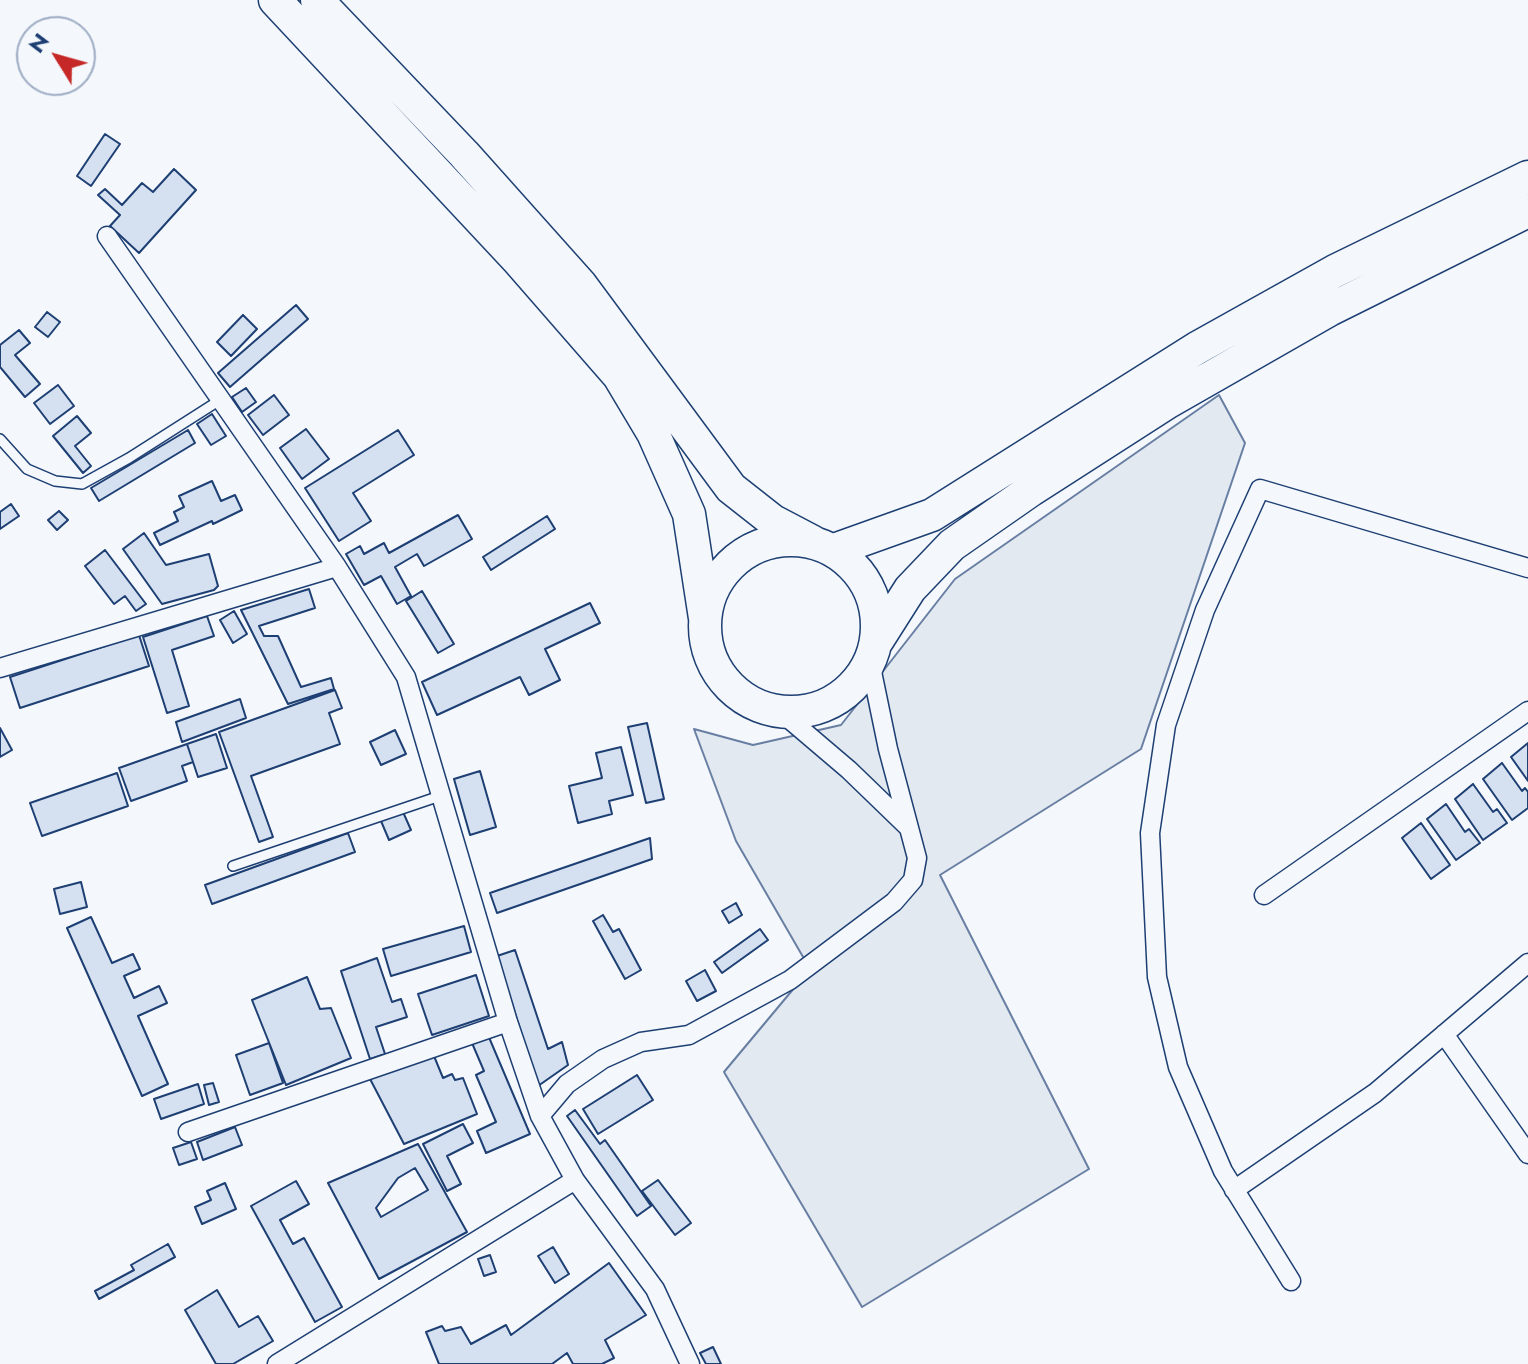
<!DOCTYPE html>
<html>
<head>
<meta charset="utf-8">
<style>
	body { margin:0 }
	#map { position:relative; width:1528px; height:1364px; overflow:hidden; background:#f4f7fb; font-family:Jost,sans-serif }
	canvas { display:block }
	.north { position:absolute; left:16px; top:16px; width:80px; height:80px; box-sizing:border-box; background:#f4f7fb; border:2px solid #9eadc5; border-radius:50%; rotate:307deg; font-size:22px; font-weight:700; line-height:32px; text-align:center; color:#1d3f73 }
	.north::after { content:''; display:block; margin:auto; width:28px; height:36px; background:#c62828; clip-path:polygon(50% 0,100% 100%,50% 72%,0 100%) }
</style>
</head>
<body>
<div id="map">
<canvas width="1528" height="1364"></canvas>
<div class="north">N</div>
</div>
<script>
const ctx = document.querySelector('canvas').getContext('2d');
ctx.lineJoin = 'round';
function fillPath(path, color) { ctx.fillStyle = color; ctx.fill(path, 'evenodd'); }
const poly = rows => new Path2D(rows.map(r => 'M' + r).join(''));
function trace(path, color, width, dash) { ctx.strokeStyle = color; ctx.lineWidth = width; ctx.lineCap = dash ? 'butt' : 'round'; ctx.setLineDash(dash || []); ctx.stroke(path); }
const green = poly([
	[1219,395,1245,443,1141,749,940,875,1089,1169,862,1307,724,1072,810,969,736,841,694,729,753,745,841,725,955,579,1219,395]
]);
fillPath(green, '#e3e9f0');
trace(green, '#687fa3', 2);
const building = poly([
	[105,134,120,144,91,186,77,176,105,134],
	[174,169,196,190,139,253,110,226,120,215,98,195,105,189,122,205,142,183,153,192,174,169],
	[296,305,308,319,230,387,218,373,296,305],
	[47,312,60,322,48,337,35,327,47,312],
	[243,315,257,329,231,356,217,342,243,315],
	[19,330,30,343,15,355,40,384,25,397,0,367,0,345,19,330],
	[58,385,74,406,50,424,34,403,58,385],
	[246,388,256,402,242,412,232,397,246,388],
	[274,395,289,415,263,435,248,415,274,395],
	[212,414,226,436,211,445,197,424,212,414],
	[77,416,91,433,75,446,91,466,83,473,53,436,77,416],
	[306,429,329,459,302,479,280,448,306,429],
	[188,430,195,443,99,501,91,488,188,430],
	[398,430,414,455,353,493,371,521,339,541,305,488,398,430],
	[212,481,221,501,235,495,242,510,213,524,212,521,160,545,154,533,178,521,174,512,184,507,179,496,212,481],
	[11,504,19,516,0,529,0,512,11,504],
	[59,511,68,520,57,530,48,520,59,511],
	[458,515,472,539,424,566,417,554,395,567,411,596,397,604,381,576,364,585,346,554,360,546,364,554,384,543,389,553,458,515],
	[547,516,555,529,491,570,483,557,547,516],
	[144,533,166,565,209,554,218,586,214,590,162,604,123,549,144,533],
	[105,550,146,604,136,611,125,596,114,604,85,566,105,550],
	[309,589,315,608,259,626,264,636,278,636,301,687,331,678,334,689,288,704,241,610,309,589],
	[422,591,454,644,438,653,406,601,422,591],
	[590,603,600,623,545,649,560,680,529,695,520,677,437,715,422,682,590,603],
	[234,611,247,634,233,643,220,620,234,611],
	[207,616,214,636,172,650,189,706,167,713,143,637,207,616],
	[139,635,149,666,20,708,10,677,139,635],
	[335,690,342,708,329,713,340,744,251,776,273,837,259,842,219,732,335,690],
	[240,699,246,718,182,742,176,722,240,699],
	[647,723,664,799,646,803,628,727,647,723],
	[0,728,12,750,0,757,0,728],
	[395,730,406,754,381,765,370,742,395,730],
	[216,734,227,768,198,777,187,744,216,734],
	[1528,743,1528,781,1511,757,1528,743],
	[187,744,193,762,182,766,187,781,131,801,119,768,187,744],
	[621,747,633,795,609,801,612,814,578,823,569,786,602,778,596,753,621,747],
	[1502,763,1522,791,1525,788,1528,792,1528,808,1512,820,1483,779,1502,763],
	[480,771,496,827,470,835,454,779,480,771],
	[117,773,128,806,42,836,30,803,117,773],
	[1473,784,1493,812,1497,809,1507,823,1483,840,1455,799,1473,784],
	[1446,804,1465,832,1469,829,1480,843,1456,860,1427,819,1446,804],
	[403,812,411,830,389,840,381,821,403,812],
	[1421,823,1450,865,1431,879,1402,838,1421,823],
	[348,833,355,852,212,904,205,885,348,833],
	[650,838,652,859,497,913,490,893,650,838],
	[81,882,87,907,60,914,54,889,81,882],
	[736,903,742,915,729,923,722,911,736,903],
	[603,915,613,932,619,929,641,970,625,979,593,921,603,915],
	[91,917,112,963,133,954,140,969,124,976,134,998,159,986,167,1003,138,1016,168,1084,142,1096,67,928,91,917],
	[464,926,471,952,391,976,383,949,464,926],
	[760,929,768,940,722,973,714,962,760,929],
	[515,950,548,1049,562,1042,568,1065,538,1086,497,956,515,950],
	[377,958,392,1002,401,999,407,1017,376,1027,385,1054,370,1059,341,971,377,958],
	[705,970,716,991,697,1001,686,981,705,970],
	[476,975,489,1016,432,1035,418,994,476,975],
	[307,977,320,1009,331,1008,351,1058,286,1085,252,1000,307,977],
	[488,1035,530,1134,486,1153,477,1131,496,1122,476,1075,484,1071,472,1043,488,1035],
	[269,1043,283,1083,250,1095,236,1055,269,1043],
	[434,1056,443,1078,452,1074,455,1080,463,1078,477,1114,404,1144,369,1077,434,1056],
	[637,1075,653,1100,598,1134,583,1109,637,1075],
	[213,1083,219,1102,209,1105,204,1085,213,1083],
	[198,1084,204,1104,161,1119,154,1099,198,1084],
	[575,1110,600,1144,605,1140,651,1206,637,1216,567,1116,575,1110],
	[463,1124,473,1143,447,1156,461,1184,447,1191,423,1144,463,1124],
	[235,1127,242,1145,203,1160,197,1142,235,1127],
	[191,1142,197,1159,179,1165,173,1148,191,1142],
	[418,1144,467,1232,379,1279,328,1183,418,1144],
	[415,1168,428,1190,381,1217,376,1208,398,1178,415,1168],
	[658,1180,691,1223,675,1235,642,1191,658,1180],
	[296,1181,309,1204,280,1220,293,1244,304,1238,342,1307,315,1322,251,1206,296,1181],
	[225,1183,236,1209,202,1224,195,1207,211,1200,207,1191,225,1183],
	[168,1244,175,1257,99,1299,95,1291,134,1270,131,1265,168,1244],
	[553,1247,569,1274,555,1283,538,1256,553,1247],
	[490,1255,496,1272,484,1276,478,1259,490,1255],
	[609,1263,646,1315,605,1340,614,1358,602,1364,573,1364,567,1353,552,1364,439,1364,426,1332,442,1326,445,1331,461,1327,471,1344,506,1325,511,1335,609,1263],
	[217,1290,239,1327,258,1316,273,1341,233,1364,216,1364,185,1310,217,1290],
	[713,1347,721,1364,706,1364,700,1353,713,1347]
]);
fillPath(building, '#d5e0f0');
trace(building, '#1d3f73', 2);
const lane = poly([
	[0,439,27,469,55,481,82,484,129,458,220,400],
	[233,866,440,796]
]);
const street = poly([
	[107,236,337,567,406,677,508,1022,540,1116,575,1180,655,1289,690,1364],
	[0,668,337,567],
	[782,713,849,770,908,827],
	[1264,895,1528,711],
	[1444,1034,1528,1154],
	[540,1116,567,1084,603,1059,641,1042,689,1035,790,980,894,902,913,880,917,858,888,749,870,662],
	[188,1132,508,1022],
	[1234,1190,1375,1093,1528,963],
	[1291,1281,1223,1171,1178,1067,1157,977,1150,833,1166,725,1205,610,1260,489,1528,568],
	[277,1364,575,1180]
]);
const highway = poly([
	[275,0,517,259,619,376,653,433,689,514,705,618],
	[317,0,464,154,581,285,731,488,773,521,813,542],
	'705 626a86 86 0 1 1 172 0a86 86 0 1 1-172 0Z',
	[834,550,932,515,1197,348,1335,271,1528,177],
	[877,641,910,589,952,545,1031,490,1168,402,1329,310,1528,211]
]);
trace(lane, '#1d3f73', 12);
trace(street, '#1d3f73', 21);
trace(highway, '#1d3f73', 35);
trace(lane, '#f4f7fb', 9);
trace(street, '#f4f7fb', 18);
trace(highway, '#f4f7fb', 32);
</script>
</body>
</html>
